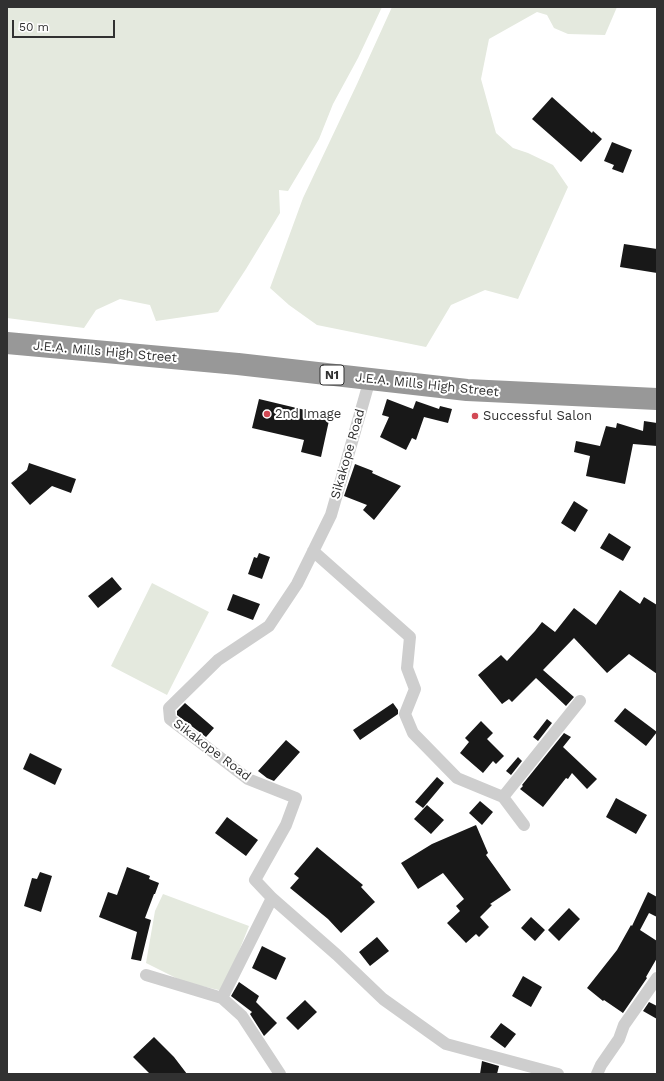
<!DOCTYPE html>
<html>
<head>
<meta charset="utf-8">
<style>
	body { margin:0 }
	#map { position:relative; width:664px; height:1081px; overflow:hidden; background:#fff; font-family:"Work Sans",sans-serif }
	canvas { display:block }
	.frame { position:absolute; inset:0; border:8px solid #313131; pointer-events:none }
	.scale { position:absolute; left:12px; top:20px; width:103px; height:18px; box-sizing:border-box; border:2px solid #313131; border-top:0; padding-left:5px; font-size:12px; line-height:14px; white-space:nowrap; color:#313131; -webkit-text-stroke:3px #fff; paint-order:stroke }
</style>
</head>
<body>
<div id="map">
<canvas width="664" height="1081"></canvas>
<div class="frame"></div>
<div class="scale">50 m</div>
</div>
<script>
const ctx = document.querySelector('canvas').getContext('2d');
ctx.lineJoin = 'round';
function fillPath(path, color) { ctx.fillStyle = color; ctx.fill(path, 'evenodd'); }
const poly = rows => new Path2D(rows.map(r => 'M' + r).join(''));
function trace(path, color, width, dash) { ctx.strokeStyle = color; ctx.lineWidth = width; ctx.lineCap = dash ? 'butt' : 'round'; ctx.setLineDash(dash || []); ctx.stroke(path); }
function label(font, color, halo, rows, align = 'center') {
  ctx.font = font + ' "Work Sans",sans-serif'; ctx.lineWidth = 4; ctx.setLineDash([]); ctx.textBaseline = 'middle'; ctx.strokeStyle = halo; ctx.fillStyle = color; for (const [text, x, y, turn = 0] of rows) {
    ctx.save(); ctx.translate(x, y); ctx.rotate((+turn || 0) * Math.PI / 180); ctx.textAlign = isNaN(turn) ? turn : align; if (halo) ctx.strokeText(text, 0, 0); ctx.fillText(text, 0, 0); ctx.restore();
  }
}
fillPath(poly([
	[7,7,382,7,358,58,333,104,319,139,288,191,279,190,280,213,246,269,218,312,156,321,150,305,120,299,96,310,84,328,7,318],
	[392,7,617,7,605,35,568,34,554,28,547,15,537,12,489,39,481,79,496,133,513,148,528,153,553,165,568,187,518,299,485,290,451,305,426,347,317,325,289,305,270,288,303,198,357,84],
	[152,583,209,612,167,695,111,666],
	[163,894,249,926,223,991,184,982,146,963,155,911]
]), '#e4e9de');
fillPath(poly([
	[552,97,592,133,593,131,602,139,581,162,532,119],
	[612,142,632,150,623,173,612,169,614,165,604,161],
	[624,244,657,249,657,273,620,267],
	[259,399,330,416,321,457,301,452,304,440,252,428],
	[387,399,413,409,416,401,439,409,440,406,452,409,448,423,424,417,416,440,412,438,406,450,380,437,389,417,382,415],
	[644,421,657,423,657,446,633,444,625,484,586,476,590,456,574,452,576,441,600,446,606,426,616,428,617,423,643,431],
	[29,463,76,479,71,493,52,486,30,505,11,483,27,470],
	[355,464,373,471,372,473,401,486,374,520,363,510,367,505,344,496],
	[574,501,588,510,575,532,561,523],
	[609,533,631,547,623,561,600,548],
	[259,553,270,557,262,579,248,574,254,557,257,558],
	[112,577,122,589,98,608,88,596],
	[620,590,640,604,644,597,657,605,657,674,629,654,607,673,574,638,543,670,574,697,566,706,536,678,512,702,509,699,502,704,478,675,501,655,507,661,535,631,542,622,555,632,574,608,596,625],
	[233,594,260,604,253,620,227,610],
	[185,703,214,728,206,737,177,715,177,711],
	[393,703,398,710,398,714,360,740,353,730],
	[625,708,657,732,646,746,614,721],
	[547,719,552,723,538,741,533,737],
	[481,721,493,733,487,739,504,756,496,764,493,761,483,773,460,753,469,742,465,738],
	[564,733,571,737,563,747,597,779,587,789,572,773,568,779,566,778,543,807,520,789,523,786,522,785],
	[286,740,300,752,274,781,267,778,258,771],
	[30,753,62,769,55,785,23,769],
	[518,757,522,761,511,775,506,771],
	[437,777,444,783,423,808,415,802],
	[616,798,647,815,636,834,606,817],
	[480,801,493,812,482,825,469,813],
	[427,805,444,820,431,834,414,819],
	[227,817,258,840,246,856,215,833],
	[476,825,488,853,486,855,511,890,490,904,492,905,480,917,489,927,479,937,476,934,466,943,447,923,460,911,456,906,464,899,443,873,418,889,401,863,432,844],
	[317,847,363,885,361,887,375,902,341,933,328,919,290,888,299,878,294,874],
	[127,867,150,876,149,879,159,883,155,894,154,894,145,918,151,920,141,961,131,959,137,932,99,917,108,892,117,895],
	[40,872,52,876,41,912,24,906,32,878,37,879],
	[648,892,657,897,657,917,649,913,640,930,657,941,657,958,646,977,647,978,623,1013,604,1000,603,1001,587,988,617,950,631,925,632,926],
	[569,908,580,919,559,941,548,930],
	[531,917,545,930,535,941,521,928],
	[377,937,389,951,370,966,359,952],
	[262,946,286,958,276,980,252,968],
	[523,976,542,987,531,1007,512,996],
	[239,982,259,996,256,1002,277,1023,264,1036,250,1014,252,1012,231,996],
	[305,1000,317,1012,298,1030,286,1018],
	[649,1002,657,1006,657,1019,643,1011],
	[501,1023,516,1034,505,1048,490,1037],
	[154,1037,174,1057,187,1074,150,1074,133,1057],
	[482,1061,499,1066,497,1074,480,1074]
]), '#181818');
trace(poly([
	[370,379,331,515,297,584,269,626,218,660,169,708,170,719,248,779,296,798,286,825,255,880,272,898,337,955,383,999,446,1044,558,1074],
	[313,551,410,637,407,668,415,689,405,714,413,733,457,778,503,797,524,825],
	[503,797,580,701],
	[272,898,222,998,242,1016,280,1074],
	[146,975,222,998],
	[597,1074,601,1065,619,1039,624,1025,657,978]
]), '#cecece', 12);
trace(poly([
	[7,343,238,364,467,390,657,399]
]), '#989898', 22);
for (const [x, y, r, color] of [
	[267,414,4,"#d24954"],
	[475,416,4,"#d24954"]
]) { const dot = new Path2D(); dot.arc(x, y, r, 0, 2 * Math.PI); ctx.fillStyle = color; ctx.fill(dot); trace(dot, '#fff', 1.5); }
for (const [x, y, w] of [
	[332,375,24]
]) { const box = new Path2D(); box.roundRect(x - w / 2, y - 10, w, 20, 3); ctx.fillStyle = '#fff'; ctx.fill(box); trace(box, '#313131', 1); }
label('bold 12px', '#313131', null, [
	["N1",332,375]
]);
label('13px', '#313131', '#fff', [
	["J.E.A. Mills High Street",105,352,5],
	["J.E.A. Mills High Street",427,385,6],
	["Sikakope Road",348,454,-74],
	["Sikakope Road",212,750,37]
]);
label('13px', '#313131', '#fff', [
	["2nd Image",275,414],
	["Successful Salon",483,416]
], 'left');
</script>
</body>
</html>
